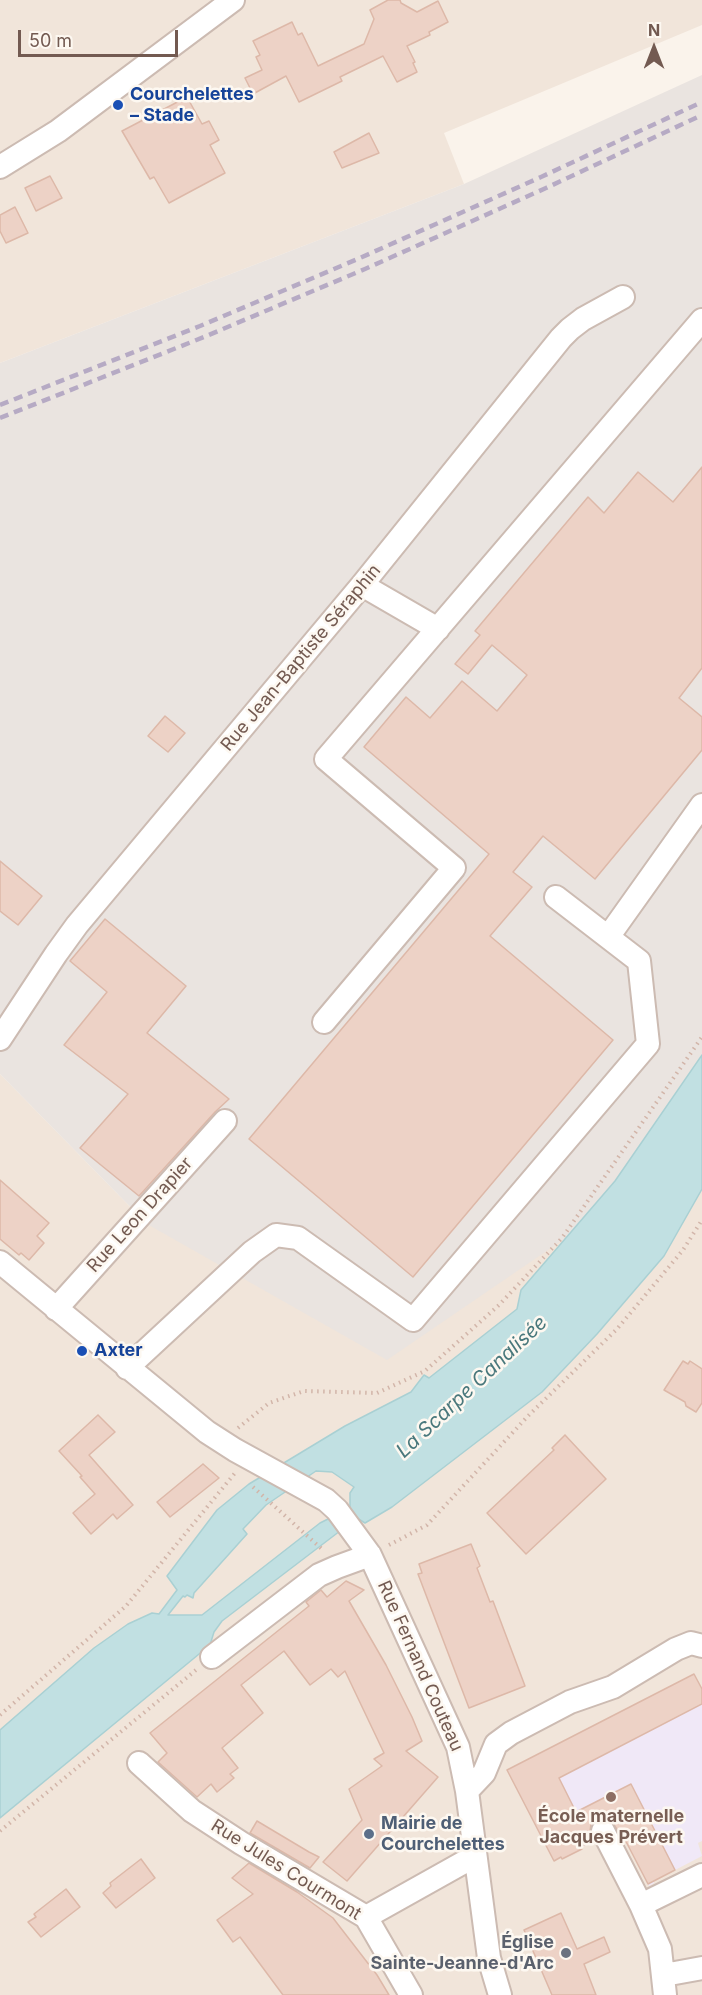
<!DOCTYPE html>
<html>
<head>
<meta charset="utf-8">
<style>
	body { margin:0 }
	#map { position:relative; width:702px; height:1995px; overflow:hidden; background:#faf3eb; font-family:Inter,sans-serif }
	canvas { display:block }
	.north { position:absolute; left:624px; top:18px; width:60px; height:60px; -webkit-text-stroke:4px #fdf8f1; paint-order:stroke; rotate:0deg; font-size:16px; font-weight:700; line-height:24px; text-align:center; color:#735a51 }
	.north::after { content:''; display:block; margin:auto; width:21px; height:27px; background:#735a51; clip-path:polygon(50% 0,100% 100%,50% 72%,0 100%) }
	.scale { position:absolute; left:18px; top:30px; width:160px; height:27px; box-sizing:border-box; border:3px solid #735a51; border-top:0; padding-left:8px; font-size:18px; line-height:21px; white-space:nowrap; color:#735a51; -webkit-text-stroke:4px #fdf8f1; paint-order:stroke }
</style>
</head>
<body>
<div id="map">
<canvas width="702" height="1995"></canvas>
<div class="north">N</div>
<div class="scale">50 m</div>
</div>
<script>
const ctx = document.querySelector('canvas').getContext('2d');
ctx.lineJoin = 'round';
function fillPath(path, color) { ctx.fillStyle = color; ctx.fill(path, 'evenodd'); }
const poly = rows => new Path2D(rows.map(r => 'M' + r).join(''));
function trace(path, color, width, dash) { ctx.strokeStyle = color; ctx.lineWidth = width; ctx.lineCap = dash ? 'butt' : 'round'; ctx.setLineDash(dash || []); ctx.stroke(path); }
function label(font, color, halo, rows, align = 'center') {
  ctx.font = font + ' Inter,sans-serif'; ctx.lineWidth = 5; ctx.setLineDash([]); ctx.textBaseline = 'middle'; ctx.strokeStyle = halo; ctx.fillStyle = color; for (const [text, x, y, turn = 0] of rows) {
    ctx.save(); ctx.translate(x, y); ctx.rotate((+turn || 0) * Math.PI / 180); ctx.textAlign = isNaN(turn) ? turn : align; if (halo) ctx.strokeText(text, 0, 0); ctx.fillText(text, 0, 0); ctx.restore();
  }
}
fillPath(poly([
	[0,0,702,0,702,25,444,133,464,184,0,363],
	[0,1074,147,1224,665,1170,702,1171,702,1995,0,1995]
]), '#f1e5da');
fillPath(poly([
	[702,75,702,1114,665,1170,387,1360,147,1224,0,1074,0,363,464,184]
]), '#eae4e0');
fillPath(poly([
	[694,1674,702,1689,702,1841,698,1843,702,1856,654,1881,654,1883,649,1886,617,1825,603,1831,592,1842,554,1861,507,1770]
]), '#f0e8f7');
const water = poly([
	[702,1055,702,1189,664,1256,597,1334,542,1392,392,1507,365,1523,357,1518,222,1621,214,1632,210,1645,0,1818,0,1730,94,1648,128,1624,152,1613,159,1614,177,1590,167,1576,217,1510,249,1484,345,1426,411,1392,424,1375,429,1378,517,1309,521,1290,615,1181,702,1055],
	[316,1471,332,1472,354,1487,350,1493,350,1508,320,1523,202,1615,168,1615,183,1596,185,1597,187,1595,193,1598,194,1593,247,1534,243,1529,266,1505,316,1471]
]);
fillPath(water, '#c1e0e2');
trace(water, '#a9d0d3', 1.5);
const building = poly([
	[388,0,400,0,401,3,417,12,438,1,448,22,429,32,430,35,407,46,415,62,413,63,417,72,397,82,383,56,340,77,342,81,299,102,286,76,253,94,245,78,262,70,256,57,260,55,253,41,292,22,298,35,302,33,318,66,364,44,374,19,370,10,388,0],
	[187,97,202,124,209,121,219,140,210,145,225,173,169,203,154,177,150,179,122,131,187,97],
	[369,133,379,153,342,168,334,152,369,133],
	[50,176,62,198,36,211,25,188,50,176],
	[15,207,28,233,6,243,0,231,0,215,15,207],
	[702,467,702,668,679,698,702,717,702,750,595,879,543,836,513,872,532,887,490,936,613,1040,413,1277,249,1139,489,854,364,747,406,697,430,718,462,681,497,711,527,675,492,645,468,674,455,664,480,635,475,631,588,497,604,513,638,472,673,502,702,467],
	[165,716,185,733,168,752,148,736,165,716],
	[0,861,42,896,18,925,0,911,0,861],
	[105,919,186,986,147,1033,229,1099,215,1112,139,1196,80,1148,128,1094,64,1045,107,992,70,961,105,919],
	[0,1180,49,1223,37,1236,44,1243,29,1260,21,1253,19,1255,0,1239,0,1180],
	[683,1361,688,1364,690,1361,702,1369,702,1403,696,1412,686,1406,685,1402,664,1390,683,1361],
	[98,1415,115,1432,89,1455,133,1505,117,1519,113,1514,91,1534,73,1513,95,1494,80,1477,82,1476,59,1451,98,1415],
	[565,1435,606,1479,526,1554,487,1513,554,1450,552,1448,565,1435],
	[203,1464,219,1478,170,1517,157,1502,203,1464],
	[471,1544,480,1566,477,1568,490,1602,493,1601,525,1686,469,1708,418,1574,422,1573,419,1564,471,1544],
	[346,1581,364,1590,349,1601,386,1665,412,1717,422,1741,406,1751,438,1777,347,1881,323,1862,362,1820,349,1789,382,1766,374,1759,384,1753,345,1671,338,1677,331,1669,310,1685,284,1651,241,1685,263,1713,222,1748,238,1768,230,1774,234,1778,217,1792,211,1784,197,1797,158,1762,167,1753,150,1733,309,1606,306,1602,321,1590,327,1597,346,1581],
	[694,1674,702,1689,702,1704,559,1778,576,1812,631,1784,675,1870,648,1884,620,1830,618,1831,611,1820,604,1818,596,1819,591,1824,590,1831,593,1841,581,1846,582,1849,562,1859,561,1857,554,1861,507,1770,694,1674],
	[257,1821,309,1852,319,1857,310,1868,250,1833,257,1821],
	[141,1859,155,1878,116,1908,103,1893,111,1886,110,1883,141,1859],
	[249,1863,297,1892,333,1918,377,1975,389,1995,283,1995,240,1937,233,1942,217,1920,253,1894,232,1878,249,1863],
	[66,1889,80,1907,41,1937,28,1922,36,1917,34,1914,66,1889],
	[561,1913,577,1949,604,1937,610,1952,584,1964,596,1995,552,1995,524,1930,561,1913]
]);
fillPath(building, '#edd2c6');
trace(building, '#ddb8a8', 1.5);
const minor = poly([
	[0,167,58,131,233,0],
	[362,585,438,629],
	[608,937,702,805],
	[324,1022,454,868,326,759,702,320],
	[0,1039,56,954,77,925,362,585,561,338,570,329,583,319,623,297],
	[0,1262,207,1432,235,1450,326,1500,337,1510,370,1555,458,1747,467,1791,489,1958,500,1995],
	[56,1309,225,1121],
	[127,1368,252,1252,276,1235,298,1238,413,1320,648,1044,639,961,556,897],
	[212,1657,319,1575,337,1567,370,1555],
	[139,1763,192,1811,241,1843,366,1917,411,1995],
	[467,1791,484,1773,496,1744,511,1733,570,1702,613,1687,676,1649,691,1643,702,1646],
	[603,1831,641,1905,660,1949,665,1995],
	[641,1905,702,1875],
	[366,1917,475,1856],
	[664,1975,702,1968]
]);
trace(minor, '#ccbbb2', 26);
trace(poly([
	[238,1428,269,1403,304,1391,377,1393,425,1371,499,1305,562,1238,702,1037],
	[253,1487,323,1550],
	[389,1545,427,1525,528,1416,617,1329,683,1250,702,1220],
	[0,1715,126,1606,235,1473],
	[0,1831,196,1670]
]), '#d2b5a9', 4, [1.5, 4.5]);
trace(minor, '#fff', 22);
trace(poly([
	[0,405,200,326,360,258,541,177,702,102],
	[0,418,204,337,365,269,546,188,702,115]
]), '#b6aac4', 4.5, [9, 6]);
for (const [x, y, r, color] of [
	[118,105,6,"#1a4fb4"],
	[82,1351,6,"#1a4fb4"],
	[611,1797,6,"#8d6e63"],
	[369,1834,6,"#5c6f8a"],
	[566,1953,6,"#6b7280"]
]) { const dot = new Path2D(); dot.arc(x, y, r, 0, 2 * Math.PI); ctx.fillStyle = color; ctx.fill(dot); trace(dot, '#fdf8f1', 2); }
label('bold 18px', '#164399', '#fdf8f1', [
	["Courchelettes",130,95],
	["– Stade",130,116],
	["Axter",94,1351]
], 'left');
label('18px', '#735a51', '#fdf8f1', [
	["Rue Jean-Baptiste Séraphin",301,658,-50],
	["Rue Leon Drapier",140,1215,-48],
	["Rue Fernand Couteau",420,1666,66],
	["Rue Jules Courmont",286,1870,32]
]);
label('bold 18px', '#785e54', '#fdf8f1', [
	["École maternelle",611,1817],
	["Jacques Prévert",611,1838]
]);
label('bold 18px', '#4e5e75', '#fdf8f1', [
	["Mairie de",381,1824],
	["Courchelettes",381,1845]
], 'left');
label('bold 18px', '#5b616d', '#fdf8f1', [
	["Église",554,1943],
	["Sainte-Jeanne-d'Arc",554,1964]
], 'right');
label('italic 20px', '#49787c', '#fdf8f1', [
	["La Scarpe Canalisée",472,1387,-43]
]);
</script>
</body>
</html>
